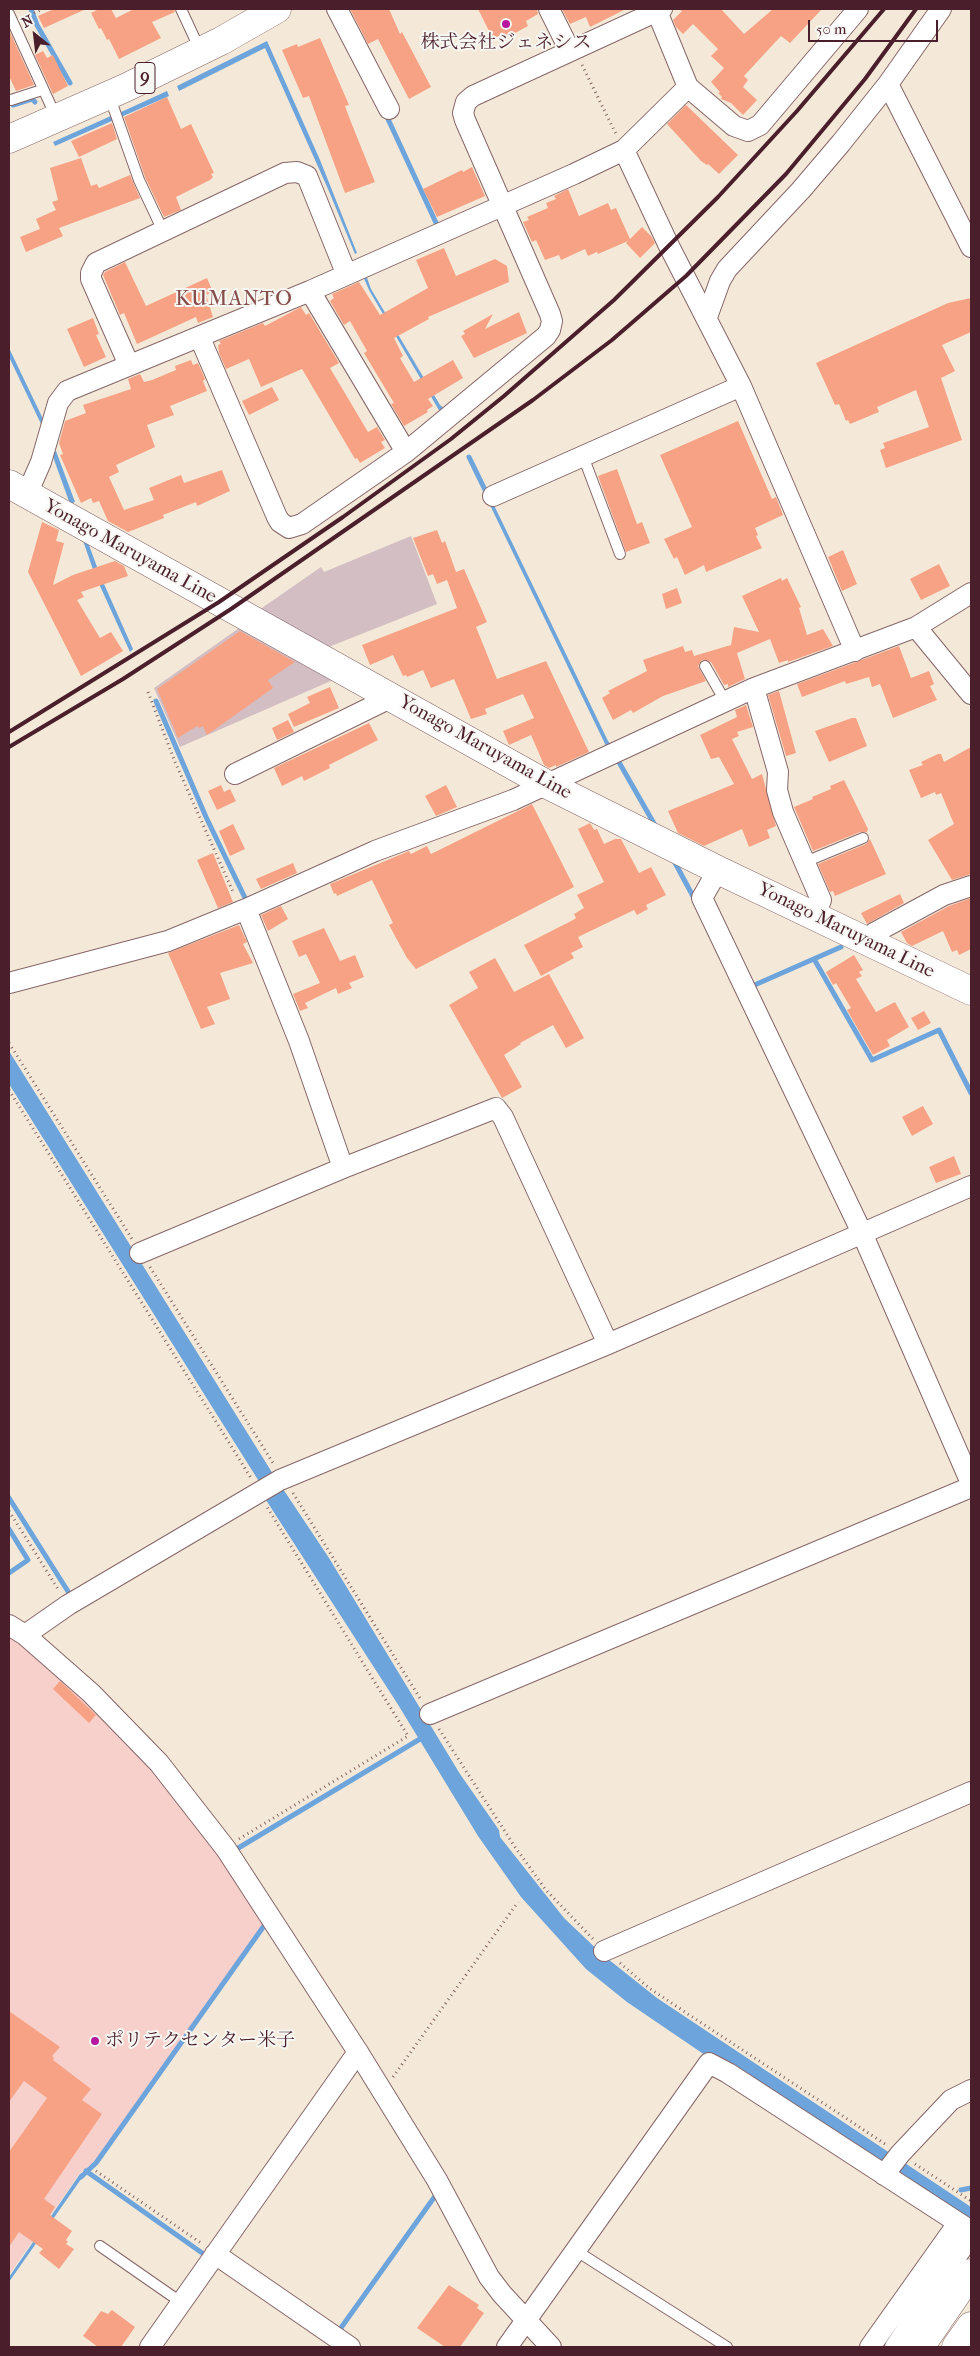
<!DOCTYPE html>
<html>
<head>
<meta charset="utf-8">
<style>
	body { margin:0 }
	#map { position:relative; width:980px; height:2356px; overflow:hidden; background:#f4e9d8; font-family:"IM FELL French Canon",serif }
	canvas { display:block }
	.frame { position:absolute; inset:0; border:10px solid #4a1f2b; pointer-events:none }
	.north { position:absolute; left:10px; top:10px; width:50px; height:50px; -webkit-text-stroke:4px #f6f6f2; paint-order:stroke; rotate:331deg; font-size:14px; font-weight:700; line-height:20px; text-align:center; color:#4a1f2b }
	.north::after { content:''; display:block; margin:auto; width:18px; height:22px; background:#4a1f2b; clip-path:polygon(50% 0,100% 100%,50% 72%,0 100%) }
	.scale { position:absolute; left:808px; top:20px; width:130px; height:22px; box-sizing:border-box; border:2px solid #4a1f2b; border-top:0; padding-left:6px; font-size:15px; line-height:18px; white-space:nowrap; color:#4a1f2b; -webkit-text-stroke:4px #f6f6f2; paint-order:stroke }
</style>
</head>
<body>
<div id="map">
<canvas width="980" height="2356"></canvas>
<div class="frame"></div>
<div class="north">N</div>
<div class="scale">50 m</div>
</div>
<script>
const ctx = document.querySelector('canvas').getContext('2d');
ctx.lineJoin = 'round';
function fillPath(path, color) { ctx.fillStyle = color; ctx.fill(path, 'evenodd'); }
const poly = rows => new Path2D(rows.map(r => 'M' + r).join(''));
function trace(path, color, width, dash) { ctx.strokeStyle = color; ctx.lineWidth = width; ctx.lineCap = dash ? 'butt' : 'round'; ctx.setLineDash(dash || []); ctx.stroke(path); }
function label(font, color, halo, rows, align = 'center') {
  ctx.font = font + ' "IM FELL French Canon","Noto Serif JP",serif'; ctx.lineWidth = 4; ctx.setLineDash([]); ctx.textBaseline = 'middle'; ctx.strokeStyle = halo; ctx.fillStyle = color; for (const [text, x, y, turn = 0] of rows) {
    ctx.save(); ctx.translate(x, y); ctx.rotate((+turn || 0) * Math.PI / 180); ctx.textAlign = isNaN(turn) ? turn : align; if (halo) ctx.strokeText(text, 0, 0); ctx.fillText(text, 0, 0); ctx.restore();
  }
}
fillPath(poly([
	[9,1630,148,1757,267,1920,95,2162,80,2173,9,2275]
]), '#f7d0cc');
fillPath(poly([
	[411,536,437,604,326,648,259,610,321,567,324,572],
	[242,626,333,680,180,747,154,688]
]), '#d2bec3');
fillPath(poly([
	[267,41,320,160,357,253,355,254,328,189,265,48,179,91,177,86],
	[167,91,169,96,121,117,119,113],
	[113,115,114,120,55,146,53,142],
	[366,275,371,289,440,405,445,409,440,412,369,290,363,276],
	[9,348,44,421,41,424,9,357],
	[56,451,75,502,70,504,52,454],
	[491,499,608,741,612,746,607,748,488,501],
	[86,537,100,575,133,649,130,652,95,575,82,538],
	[9,1051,273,1474,329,1558,460,1774,499,1830,500,1837,564,1918,603,1955,657,1998,971,2207,971,2227,702,2053,627,2002,586,1969,521,1897,478,1836,397,1703,266,1500,260,1483,9,1084],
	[86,2171,86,2172,9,2282,9,2277,80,2174]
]), '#6ca4db');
trace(poly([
	[31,9,37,25,70,83],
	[13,105,32,99,35,102],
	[388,119,437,225],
	[469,457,487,494],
	[156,701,206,817,247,902],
	[616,757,656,827],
	[673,859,695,900],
	[814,959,872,1060,939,1030,971,1093],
	[750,987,841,947],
	[9,1498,69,1593],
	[9,1529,28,1560,9,1573],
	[235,1850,425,1736],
	[86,2171,205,2255],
	[81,2177,96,2163,266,1923],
	[961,2190,971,2188],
	[338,2332,438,2192]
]), '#6ca4db', 5);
fillPath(poly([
	[54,9,86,9,44,28,38,16],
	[99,9,111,9,116,18,134,9,174,9,175,12,152,22,161,38,119,59,109,39,107,40,101,28,99,29,91,13],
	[350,9,389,9,400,34,402,32,431,87,409,99,378,39,368,44],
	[478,9,537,9,538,14,526,21,528,26,506,38,504,33,493,39],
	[562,9,626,9,590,27,586,17,570,24],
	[679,9,721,9,744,34,773,9,822,9,790,43,781,36,744,76,748,80,743,87,757,100,743,115,731,103,721,99,722,97,718,93,720,92,711,82,724,68,711,56,718,49,693,24,683,34,676,27,673,20,682,11],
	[9,30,34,85,16,91,9,76],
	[320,38,349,105,345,106,349,117,375,182,345,193,309,96,303,98,282,50,297,44,298,47],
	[43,51,47,58,53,55,68,86,53,94,35,55],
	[167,97,181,129,191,124,214,173,211,174,213,177,210,180,176,197,181,210,164,217,145,177,124,117],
	[686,105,738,155,719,174,708,164,707,165,701,161,667,124],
	[112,123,117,139,79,157,71,141],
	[81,158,91,186,97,184,99,188,130,175,140,198,59,228,63,236,26,252,20,237,40,229,36,219,56,210,52,202,58,200,50,168],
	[472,167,485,196,437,217,423,189,462,170,463,172],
	[568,189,579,216,608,203,611,210,616,208,630,239,642,227,651,236,655,243,640,258,626,243,628,241,598,254,597,252,588,256,585,249,561,260,559,255,545,260,536,240,532,242,523,222,529,220,527,217,548,208,546,203,556,199,554,196],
	[444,248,456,276,495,259,507,266,509,282,428,317,429,319,394,338,403,356,400,358,414,382,453,360,463,378,428,399,433,406,427,410,428,412,404,426,391,404,394,403,364,353,367,351,350,321,344,325,330,301,334,298,332,294,359,282,380,315,428,288,416,260],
	[125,262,146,306,207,278,213,292,206,295,213,317,198,323,196,317,137,344,124,313,120,315,103,275,105,272],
	[971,298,971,332,942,345,955,371,941,378,962,440,886,468,880,450,885,448,883,443,929,427,916,390,877,407,879,412,850,424,848,420,846,421,839,404,835,405,816,363,948,303],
	[301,307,306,315,309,313,339,363,330,368,368,432,377,427,385,440,381,442,385,448,360,463,357,458,355,459,302,369,261,387,249,359,226,369,219,353,218,345,221,344,219,341,263,323,265,326],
	[519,312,527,333,474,358,461,336,465,334,463,331,493,314,485,329],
	[93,318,99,334,96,335,106,357,84,367,67,329],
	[191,360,193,365,198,363,205,379,203,381,207,391,170,406,174,415,147,425,155,447,116,465,119,472,109,477,124,510,154,500,149,488,181,475,184,483,222,470,230,491,197,506,196,502,163,515,164,518,128,532,108,521,99,501,93,503,91,498,81,503,60,455,63,454,59,443,65,421,86,413,83,405,131,389,128,379,140,374,144,382,152,380,176,370,175,366],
	[272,387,279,400,249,415,242,401],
	[738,421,772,499,776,497,783,515,755,528,758,535,756,536,762,548,706,572,704,565,685,575,677,557,674,559,664,539,692,527,660,455],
	[617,469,637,524,642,522,650,543,626,552,598,476],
	[42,522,59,530,56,541,64,543,53,585,73,575,115,561,124,566,128,576,81,592,84,597,77,600,100,638,111,632,123,651,81,676,28,572],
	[437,530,442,543,445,541,456,572,464,569,487,622,476,627,497,679,546,661,589,752,556,767,556,765,549,768,544,765,531,735,509,745,503,731,534,718,523,694,485,709,487,714,471,719,454,679,431,688,423,670,407,677,406,675,403,676,393,655,370,665,362,645,457,608,447,580,437,584,433,574,428,576,413,538],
	[843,550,857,584,842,591,828,557],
	[939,564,950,586,921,600,910,579],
	[781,578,782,581,787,578,801,607,799,608,807,635,823,629,833,646,788,662,788,660,779,663,770,639,737,653,745,679,728,687,728,684,724,685,711,662,702,660,698,666,706,681,663,696,633,713,631,710,613,720,602,698,610,693,608,691,647,671,643,660,683,646,685,652,692,650,694,656,731,645,734,627,759,632,742,596],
	[677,588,682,603,666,609,662,594],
	[240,631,295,662,268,680,273,688,207,735,203,726,199,728,197,726,178,738,157,689],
	[899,646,911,678,929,671,934,684,930,686,937,700,893,718,880,684,872,687,869,677,846,684,845,681,802,697,797,684],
	[330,687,339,708,294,727,288,714,310,703,307,697],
	[779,691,796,753,786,756,768,695],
	[746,705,753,727,737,732,739,736,732,739,752,779,762,774,776,826,767,830,770,838,749,847,742,829,704,846,678,833,668,811,734,784,719,757,711,759,700,735,737,717,735,710],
	[852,718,856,718,867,746,829,762,815,731],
	[288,720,294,732,277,740,272,728],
	[369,723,378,740,329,765,330,768,304,781,302,776,282,786,274,768],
	[971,747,971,874,952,880,928,840,954,824,941,793,936,795,935,792,921,798,909,770,923,765,921,762,938,754,941,754,944,762],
	[844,780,868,829,867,832,860,832,813,851,794,807,813,799,812,797,831,789,830,786],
	[221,785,224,792,230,789,236,801,217,810,208,791],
	[446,785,457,807,436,816,425,796],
	[532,804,574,887,416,969,407,958,389,925,393,923,372,880,337,896,336,893,334,894,330,884,409,851,411,854,427,846,431,854],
	[590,823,594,830,597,829,604,844,615,839,621,839,639,873,651,867,666,895,646,905,648,909,637,915,634,910,578,937,583,947,571,953,574,958,541,976,524,945,573,920,576,918,574,914,584,908,577,895,604,882,578,829],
	[233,824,245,849,230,856,219,831],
	[870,839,886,874,835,896,833,891,830,892,818,864,866,844],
	[213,853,233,902,218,908,197,860],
	[293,863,297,873,261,889,256,879],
	[900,894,904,903,867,924,861,913],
	[971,898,971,949,959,955,957,950,952,952,943,931,912,946,907,943,901,932,949,906],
	[281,906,288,919,268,931,261,915],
	[239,925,247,942,243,944,253,963,220,973,230,999,207,1007,215,1024,201,1029,168,953],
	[324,928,340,961,355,955,364,977,349,983,352,988,338,994,336,988,305,1003,308,1008,300,1011,293,994,320,983,306,954,299,957,292,941],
	[854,955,863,970,859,972,862,976,856,979,876,1012,895,1002,909,1027,887,1040,890,1046,873,1055,847,1010,851,1008,836,983,833,985,826,972],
	[495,958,514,992,549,974,584,1038,566,1048,553,1025,520,1043,521,1044,504,1055,522,1087,502,1098,449,1005,478,988,469,972],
	[924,1011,931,1023,918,1030,911,1018],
	[923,1106,933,1124,912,1136,902,1117],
	[954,1156,961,1174,936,1183,929,1167],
	[60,1681,96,1715,89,1723,53,1689],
	[9,2011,60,2047,52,2056,54,2058,53,2060,91,2089,82,2100,102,2114,44,2199,55,2207,50,2215,72,2231,66,2240,68,2242,66,2244,74,2249,59,2269,39,2253,43,2249,19,2232,9,2247,9,2152,47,2098,24,2081,9,2102],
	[449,2285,479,2305,477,2308,484,2313,460,2347,445,2347,417,2328],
	[112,2310,135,2327,121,2347,98,2347,83,2336,101,2311,108,2314]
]), '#f7a284');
const lane = poly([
	[181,9,200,50],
	[9,14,56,117],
	[109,95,139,180,163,231],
	[11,100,42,90],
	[583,456,620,554],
	[705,666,725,701],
	[805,862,863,838],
	[100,2246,182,2303],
	[575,2250,727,2347]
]);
const street = poly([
	[337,9,389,109],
	[549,9,570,51],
	[656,9,688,87,734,126,748,131,760,125,858,9],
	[888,84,971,247],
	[624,150,669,246,741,386,855,651],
	[310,291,406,452],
	[707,317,720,281,727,269,801,190,841,143,888,84,941,9],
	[200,338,277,517,280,522,289,528,302,524,406,452,546,336,550,330,552,321,550,314,465,120,463,113,466,102,473,96,662,9],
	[129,365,91,279,91,273,96,263,285,173,297,172,307,176,346,273],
	[27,494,41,462,58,403,67,391,310,291,574,174,624,150,688,87],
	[493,496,741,386],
	[916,627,971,593],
	[754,688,778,772,777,790,783,812,821,900,815,915],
	[235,774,392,697],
	[718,870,702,898,862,1233,971,1483],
	[246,909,299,1041,343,1168],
	[870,941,874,933,944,895,971,886],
	[9,983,168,941,246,909,375,851,513,800,754,688,916,627,971,694],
	[140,1253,343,1168,496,1108,503,1117,608,1344],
	[9,1625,25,1635,91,1693,159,1763,226,1849,358,2052,437,2180,489,2277,502,2294,551,2347],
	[25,1635,68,1605,280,1480,608,1344,971,1186],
	[430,1714,971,1487],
	[604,1951,971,1792],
	[884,2175,900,2154,951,2100,971,2090],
	[215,2254,350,2347],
	[150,2347,358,2052],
	[507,2347,709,2063,728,2073,971,2231],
	[870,2347,958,2223],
	[895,2347,971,2235]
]);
const secondary = poly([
	[9,484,548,785,718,870,971,991]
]);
const highway = poly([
	[9,139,125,88,221,41,277,9],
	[920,2347,971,2273],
	[956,2347,971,2326]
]);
trace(lane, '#866668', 12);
trace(street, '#866668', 22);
trace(secondary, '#866668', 29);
trace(highway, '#866668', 29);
trace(poly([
	[34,13,43,9],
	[582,65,616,134],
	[148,692,175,762,234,894],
	[9,1043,132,1239],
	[9,1090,251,1478],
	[150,1267,273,1463],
	[293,1493,421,1700],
	[9,1511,58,1589],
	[439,1729,515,1847,546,1890,593,1939],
	[239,1839,408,1736,267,1507],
	[620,1963,649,1988,694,2018,885,2144],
	[393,2077,518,1902],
	[915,2164,971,2201],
	[96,2171,201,2243]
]), '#866668', 3, [1, 4]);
trace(lane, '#fff', 10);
trace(street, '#fff', 20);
trace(secondary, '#fff', 28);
trace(highway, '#fff', 28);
trace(poly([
	[9,732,219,602,343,517,451,439,504,396,614,300,718,197,797,111,884,9],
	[9,747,123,679,231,609,533,400,612,340,686,276,786,174,865,79,916,9]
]), '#4a1f2b', 4);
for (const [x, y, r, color] of [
	[506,24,5,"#b5179e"],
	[95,2041,5,"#b5179e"]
]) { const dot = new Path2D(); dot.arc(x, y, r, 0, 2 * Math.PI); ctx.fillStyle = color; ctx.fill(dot); trace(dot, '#f6f6f2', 2); }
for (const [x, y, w] of [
	[145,78,20]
]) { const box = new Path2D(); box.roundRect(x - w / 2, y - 15.5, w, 31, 4); ctx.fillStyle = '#f6f6f2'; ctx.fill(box); trace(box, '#4a1f2b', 1); }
label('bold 18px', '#4a1f2b', null, [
	["9",145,78]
]);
label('19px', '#4a1f2b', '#f6f6f2', [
	["株式会社ジェネシス",506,43],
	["ポリテクセンター米子",105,2041,"left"]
]);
label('19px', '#4a1f2b', '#f6f6f2', [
	["Yonago Maruyama Line",130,552,29],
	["Yonago Maruyama Line",485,748,29],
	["Yonago Maruyama Line",846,931,26]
]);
ctx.letterSpacing = '1px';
label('21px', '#874d4a', '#f6f6f2', [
	["KUMANTO",234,300]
]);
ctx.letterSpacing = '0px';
</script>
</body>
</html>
